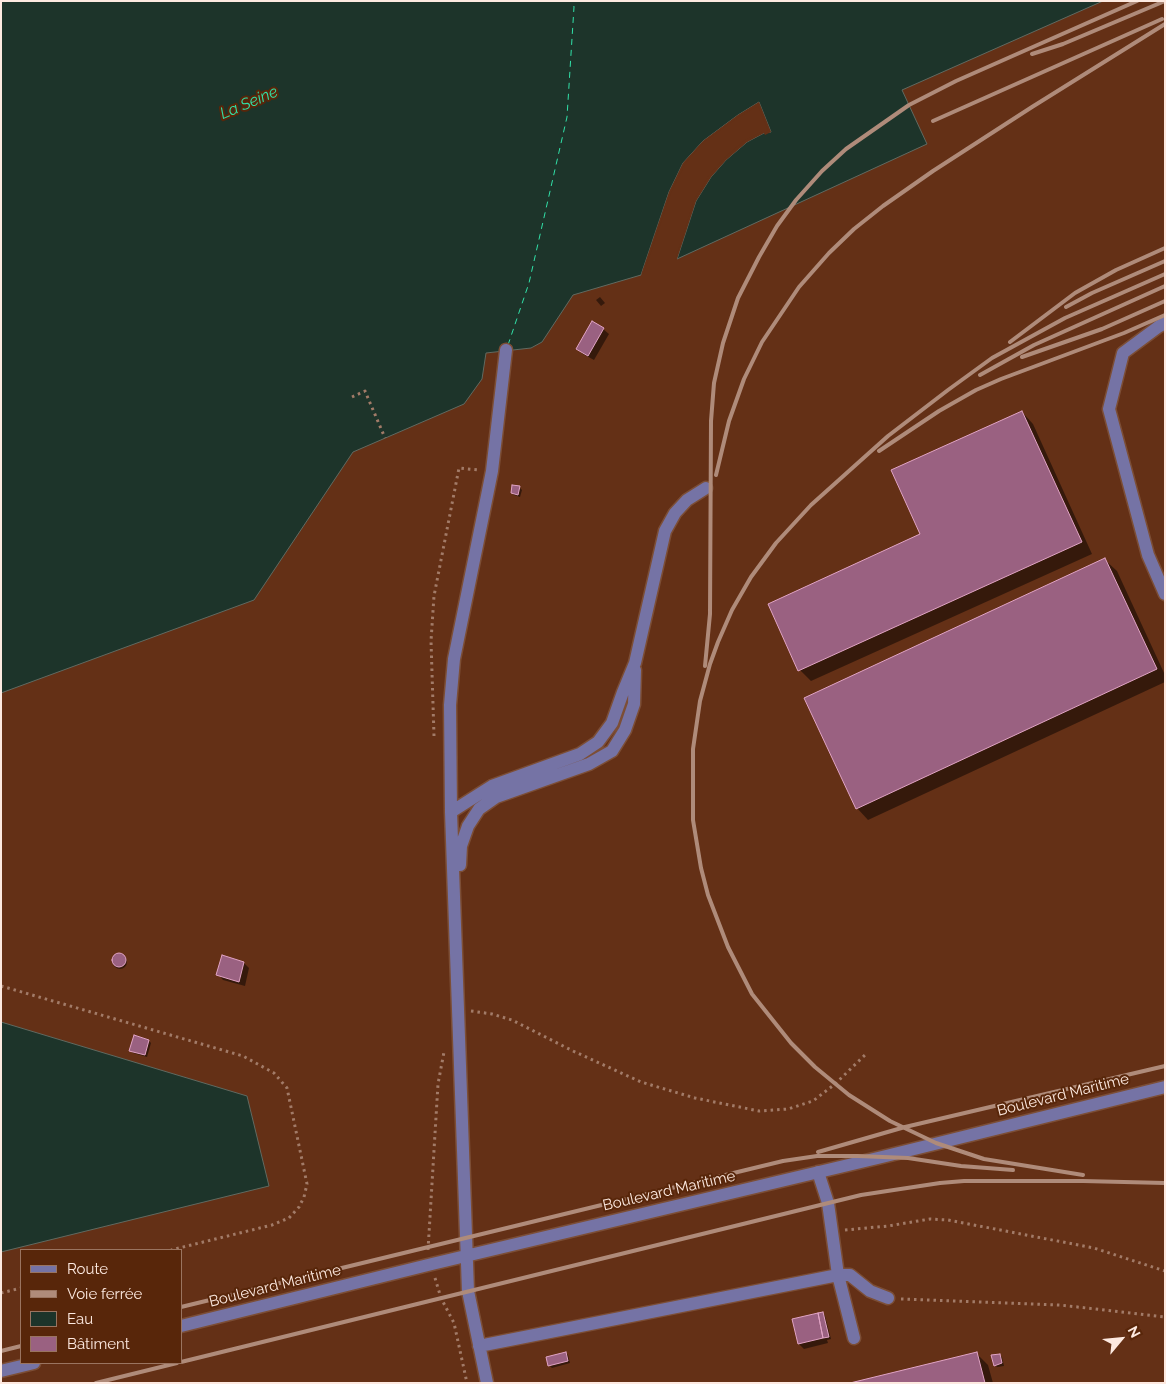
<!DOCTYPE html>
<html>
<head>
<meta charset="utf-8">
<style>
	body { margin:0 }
	#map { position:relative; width:1166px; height:1384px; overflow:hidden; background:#643016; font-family:Raleway,sans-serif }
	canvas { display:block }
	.frame { position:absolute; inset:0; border:2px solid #fde9e0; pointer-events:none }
	.legend { position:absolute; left:20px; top:1249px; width:162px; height:115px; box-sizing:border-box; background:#58260a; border:1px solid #9a7460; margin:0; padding:6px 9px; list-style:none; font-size:15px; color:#fde9e0 }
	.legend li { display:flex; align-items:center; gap:10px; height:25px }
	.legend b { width:25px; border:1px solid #9a7460 }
	.north { position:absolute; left:1096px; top:1314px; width:50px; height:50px; -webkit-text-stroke:4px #58260a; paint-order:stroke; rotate:62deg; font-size:14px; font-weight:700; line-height:20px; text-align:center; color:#fde9e0 }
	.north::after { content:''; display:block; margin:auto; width:18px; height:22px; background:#fde9e0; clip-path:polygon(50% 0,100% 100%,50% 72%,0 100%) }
</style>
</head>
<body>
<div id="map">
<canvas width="1166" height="1384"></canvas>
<div class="frame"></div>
<ul class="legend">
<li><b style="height:6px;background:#7573a5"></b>Route</li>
<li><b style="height:6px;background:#af8b7a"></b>Voie ferrée</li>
<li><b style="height:14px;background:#1d342a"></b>Eau</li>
<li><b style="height:14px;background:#9a6181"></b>Bâtiment</li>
</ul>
<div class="north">N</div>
</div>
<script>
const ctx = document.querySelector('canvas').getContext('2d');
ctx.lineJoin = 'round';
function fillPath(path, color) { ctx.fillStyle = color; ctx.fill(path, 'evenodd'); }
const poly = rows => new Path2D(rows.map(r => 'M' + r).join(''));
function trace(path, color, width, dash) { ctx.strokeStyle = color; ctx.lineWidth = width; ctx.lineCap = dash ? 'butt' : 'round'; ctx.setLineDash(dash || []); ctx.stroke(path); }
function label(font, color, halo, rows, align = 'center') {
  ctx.font = font + ' Raleway,sans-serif'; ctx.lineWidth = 4; ctx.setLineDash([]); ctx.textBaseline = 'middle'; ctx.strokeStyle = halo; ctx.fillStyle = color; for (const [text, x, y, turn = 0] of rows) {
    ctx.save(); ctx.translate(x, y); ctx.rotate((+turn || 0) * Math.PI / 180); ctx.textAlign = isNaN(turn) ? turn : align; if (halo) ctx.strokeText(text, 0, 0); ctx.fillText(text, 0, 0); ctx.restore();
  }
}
const water = poly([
	[1,1,1103,1,902,90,927,144,677,259,696,201,711,177,726,160,747,142,764,133,771,132,759,102,738,115,703,141,683,163,669,192,641,275,573,295,542,342,531,348,486,353,482,379,464,404,353,452,254,600,1,693,1,1],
	[1,1022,247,1096,269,1186,1,1252,1,1022]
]);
fillPath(water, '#1d342a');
trace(water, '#606a61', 1);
fillPath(poly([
	[759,102,771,132,765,135,764,133,747,142,726,160,711,177,696,201,677,259,675,260,694,200,709,175,724,158,745,140,763,131,768,131,758,106,739,117,704,142,685,164,671,193,644,273,641,275,669,192,683,163,703,141,738,115]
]), '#643016');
fillPath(poly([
	[600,297,605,303,601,306,596,300],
	[603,329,609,334,594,360,583,354,578,349],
	[1022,412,1033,424,1092,554,811,681,800,670,922,535],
	[519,487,522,490,520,497,514,495,512,493],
	[1105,560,1117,571,1165,675,1165,682,868,820,857,808],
	'113 962a7 7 0 1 1 14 0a7 7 0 1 1-14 0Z',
	[244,963,249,968,245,986,223,980,218,974],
	[149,1041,151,1043,147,1057,133,1053,131,1051],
	[823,1313,825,1316,831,1339,827,1340,828,1343,804,1349,799,1344],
	[566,1353,568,1355,570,1363,552,1368,549,1365],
	[977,1354,988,1365,993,1383,855,1383],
	[999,1355,1002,1357,1004,1366,997,1367,995,1365]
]), '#0007');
trace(poly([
	[508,345,529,283,567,117,574,7,573,1]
]), '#31e1a8', 1, [6, 5]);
const building = poly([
	[592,321,604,328,588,356,576,349,592,321],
	[1022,411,1082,542,798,671,768,604,920,534,891,470,1022,411],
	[512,485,520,486,518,495,511,493,512,485],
	[1105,558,1157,669,856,809,804,698,1105,558],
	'112 960a7 7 0 1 1 14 0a7 7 0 1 1-14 0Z',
	[222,955,244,962,239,982,216,975,222,955],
	[134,1035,149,1040,145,1055,129,1051,134,1035],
	[823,1312,829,1337,823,1338,818,1313,823,1312],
	[818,1313,823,1338,798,1344,792,1319,818,1313],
	[566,1352,568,1361,548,1366,546,1357,566,1352],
	[977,1352,985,1383,850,1383,977,1352],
	[1000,1354,1002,1363,994,1366,991,1355,1000,1354]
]);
fillPath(building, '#9a6181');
trace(building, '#e1a4c5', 1);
const minor = poly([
	[1165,323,1158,327,1123,353,1109,409,1148,555,1165,594],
	[451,812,492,786,580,754,598,742,612,723,623,692,635,663,665,531,675,513,687,500,706,488],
	[460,865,461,846,468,826,479,809,496,797,589,764,612,751,625,730,634,704,635,670],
	[818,1172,828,1203,838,1275,854,1338],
	[181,1326,432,1264,882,1157,1165,1087],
	[479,1346,838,1275,850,1275,870,1291,888,1298],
	[1,1371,34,1363],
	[487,1383,468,1291,451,812,450,705,454,659,492,471,506,350]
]);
trace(minor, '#7c4e36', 15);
trace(poly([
	[352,397,365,391,385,438],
	[434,736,431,641,434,596,459,468,479,470],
	[1,986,243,1056,274,1073,287,1088,307,1184,304,1197,299,1207,289,1218,272,1225,171,1250],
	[471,1011,492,1014,512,1020,573,1051,641,1082,695,1098,759,1111,788,1109,813,1101,835,1084,865,1055],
	[845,1230,888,1226,930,1219,948,1220,1094,1248,1165,1271],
	[428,1250,438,1084,444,1052],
	[435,1278,441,1298,454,1323,467,1383],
	[1,1293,21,1288],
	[901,1299,1060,1305,1165,1317]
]), '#a27b68', 3, [2.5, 4]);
trace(minor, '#7573a5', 12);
trace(poly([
	[1032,54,1063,44,1165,1],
	[933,121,1162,19],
	[1066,307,1092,293,1165,261],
	[1010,342,1075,293,1116,270,1165,248],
	[1022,357,1102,329,1165,301],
	[980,375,1034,345,1165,286],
	[879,451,939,411,976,390,1001,379,1124,333,1165,315],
	[716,475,729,421,744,379,762,342,799,287,829,253,854,229,883,206,933,171,1032,107,1165,24],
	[705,666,710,614,711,421,714,383,723,343,738,298,759,257,777,226,796,200,822,171,846,149,909,105,956,81,1137,1],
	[818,1152,905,1127,1165,1066],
	[1083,1175,984,1159,936,1143,890,1121,849,1095,815,1067,791,1043,752,994,728,947,708,895,701,868,693,820,693,749,700,701,710,664,718,642,732,610,751,577,776,543,811,505,888,436,948,390,992,358,1065,318,1165,274],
	[181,1307,783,1161,817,1156,858,1156,908,1158,961,1166,1013,1170],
	[1,1351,21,1346],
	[181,1362,861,1195,940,1183,964,1181,1083,1181,1165,1183],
	[96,1383,177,1363]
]), '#af8b7a', 4);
label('15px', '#fde9e0', '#58260a', [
	["Boulevard Maritime",1063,1095,-14],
	["Boulevard Maritime",669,1191,-13],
	["Boulevard Maritime",275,1286,-14]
]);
label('italic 16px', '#31e1a8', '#58260a', [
	["La Seine",249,103,-23]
]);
</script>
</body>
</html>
